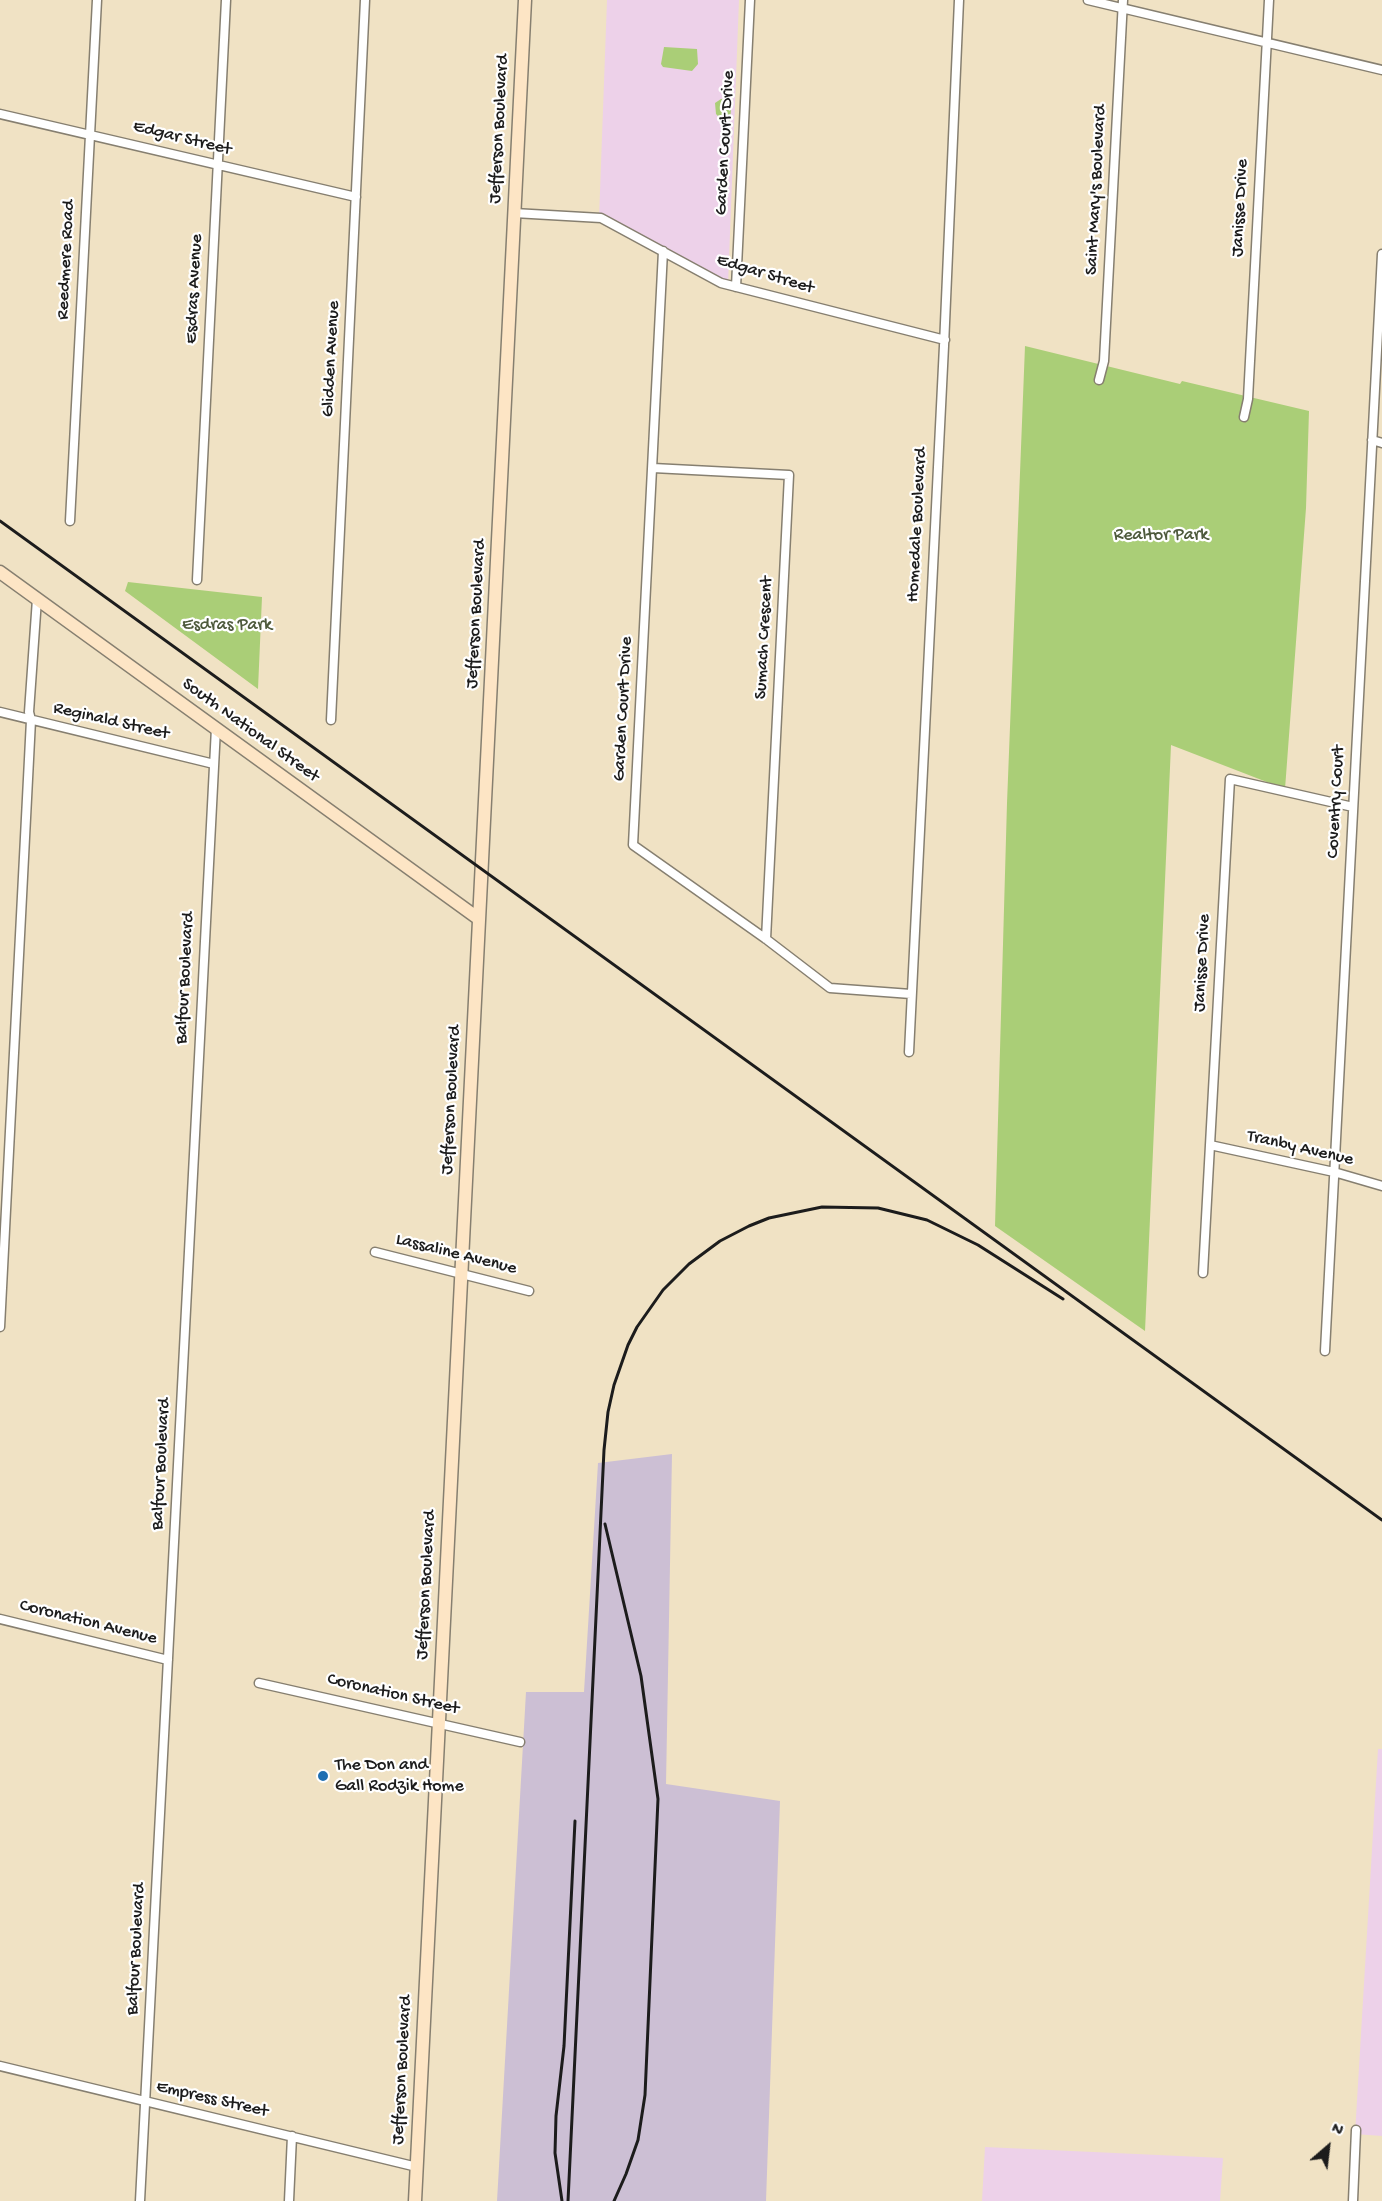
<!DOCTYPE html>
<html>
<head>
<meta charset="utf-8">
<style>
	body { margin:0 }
	#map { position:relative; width:1382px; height:2201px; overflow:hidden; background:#f0e2c4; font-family:"Gochi Hand",sans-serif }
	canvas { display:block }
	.north { position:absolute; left:1298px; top:2117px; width:60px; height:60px; -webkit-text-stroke:4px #fff; paint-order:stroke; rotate:28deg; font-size:16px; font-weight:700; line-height:24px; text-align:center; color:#1c1c1c }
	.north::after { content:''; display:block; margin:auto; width:21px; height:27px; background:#1c1c1c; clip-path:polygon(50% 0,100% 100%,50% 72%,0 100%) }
</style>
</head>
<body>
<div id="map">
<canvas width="1382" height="2201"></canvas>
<div class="north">N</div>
</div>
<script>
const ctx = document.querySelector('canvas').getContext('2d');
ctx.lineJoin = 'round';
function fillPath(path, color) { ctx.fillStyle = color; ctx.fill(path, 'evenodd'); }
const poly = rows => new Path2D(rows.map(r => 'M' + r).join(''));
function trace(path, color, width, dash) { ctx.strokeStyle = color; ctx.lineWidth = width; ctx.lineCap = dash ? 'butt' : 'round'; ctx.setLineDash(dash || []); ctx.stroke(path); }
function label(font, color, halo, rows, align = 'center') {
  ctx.font = font + ' "Gochi Hand",sans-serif'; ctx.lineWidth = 4.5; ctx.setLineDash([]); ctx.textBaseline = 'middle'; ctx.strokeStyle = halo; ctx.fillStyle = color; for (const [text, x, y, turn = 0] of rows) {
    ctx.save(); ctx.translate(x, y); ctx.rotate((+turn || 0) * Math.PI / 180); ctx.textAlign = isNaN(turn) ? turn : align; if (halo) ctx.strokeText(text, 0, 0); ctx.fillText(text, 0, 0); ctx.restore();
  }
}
fillPath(poly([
	[607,0,739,0,728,285,599,219],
	[1378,1749,1382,1749,1382,2136,1355,2134],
	[985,2147,1223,2158,1220,2201,982,2201]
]), '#edd1e9');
fillPath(poly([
	[672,1454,666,1784,780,1801,766,2201,497,2201,526,1692,584,1692,598,1463]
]), '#ccbfd4');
fillPath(poly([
	[664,47,697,49,698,64,692,71,663,67,661,64],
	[732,98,730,121,722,120,716,114,715,103,721,99],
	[1025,346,1180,384,1182,381,1309,411,1306,508,1285,789,1171,745,1145,1331,995,1226,1007,803],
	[128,582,262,597,258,689,125,591]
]), '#aace77');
const street = poly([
	[1088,0,1382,70],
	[0,114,356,197],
	[514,213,601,218,721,283,945,340],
	[663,251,633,845,766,939,830,988,911,994],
	[736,287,750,0],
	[1099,380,1104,361,1123,0],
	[1244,417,1248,399,1269,0],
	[1372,440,1382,443],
	[653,468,789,475,766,939],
	[70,521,97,0],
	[197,580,226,0],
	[0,712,214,764],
	[331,720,365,0],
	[909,1052,944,346,959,0],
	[1210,1145,1334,1172,1382,1186],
	[375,1252,529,1291],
	[1203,1273,1230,779,1353,807],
	[0,1327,31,720,29,712,37,599],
	[1325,1351,1382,254],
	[0,1619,168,1660],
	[259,1683,520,1742],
	[0,2066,417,2167],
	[140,2201,216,728],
	[289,2201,292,2136],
	[1353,2201,1356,2130]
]);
const secondary = poly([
	[0,572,479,919],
	[415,2201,525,0]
]);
trace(street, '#867f70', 11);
trace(secondary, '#867f70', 15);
trace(street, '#fff', 8);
trace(secondary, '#fde5c5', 12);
trace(poly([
	[0,521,1382,1520],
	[605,1524,641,1676,658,1799,645,2095,638,2140,626,2174,614,2201],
	[562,2201,555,2153,556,2116,564,2046,575,1821],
	[568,2201,604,1450,608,1412,614,1385,628,1345,637,1327,663,1290,689,1264,720,1241,749,1226,769,1218,822,1207,878,1208,927,1220,978,1245,1063,1299]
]), '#1c1c1c', 3);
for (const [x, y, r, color] of [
	[323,1776,6,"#1f6fb2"]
]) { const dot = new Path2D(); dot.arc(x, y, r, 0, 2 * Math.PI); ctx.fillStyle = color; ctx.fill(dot); trace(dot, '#fff', 2); }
label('18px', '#1c1c1c', '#fff', [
	["Jefferson Boulevard",500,129,-87],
	["Edgar Street",182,139,14],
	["Garden Court Drive",726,143,-87],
	["Saint Mary's Boulevard",1097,190,-87],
	["Janisse Drive",1241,208,-87],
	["Reedmere Road",67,260,-87],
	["Edgar Street",765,275,17],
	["Esdras Avenue",195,289,-87],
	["Glidden Avenue",332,359,-87],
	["Homedale Boulevard",918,525,-87],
	["Jefferson Boulevard",477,614,-87],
	["Sumach Crescent",765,638,-87],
	["Garden Court Drive",624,709,-87],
	["Reginald Street",111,722,13],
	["South National Street",250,731,36],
	["Coventry Court",1337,802,-87],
	["Janisse Drive",1203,963,-87],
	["Balfour Boulevard",186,978,-87],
	["Jefferson Boulevard",452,1100,-87],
	["Tranby Avenue",1300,1149,13],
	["Lassaline Avenue",456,1255,14],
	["Balfour Boulevard",162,1464,-87],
	["Jefferson Boulevard",427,1585,-87],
	["Coronation Avenue",88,1623,14],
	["Coronation Street",393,1695,13],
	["Balfour Boulevard",137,1949,-87],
	["Jefferson Boulevard",403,2070,-87],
	["Empress Street",212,2100,13]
]);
label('18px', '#4e5a3c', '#fff', [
	["Realtor Park",1161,536],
	["Esdras Park",227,626]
]);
label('18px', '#1c1c1c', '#fff', [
	["The Don and",335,1766],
	["Gall Rodzik Home",335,1787]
], 'left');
</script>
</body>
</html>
